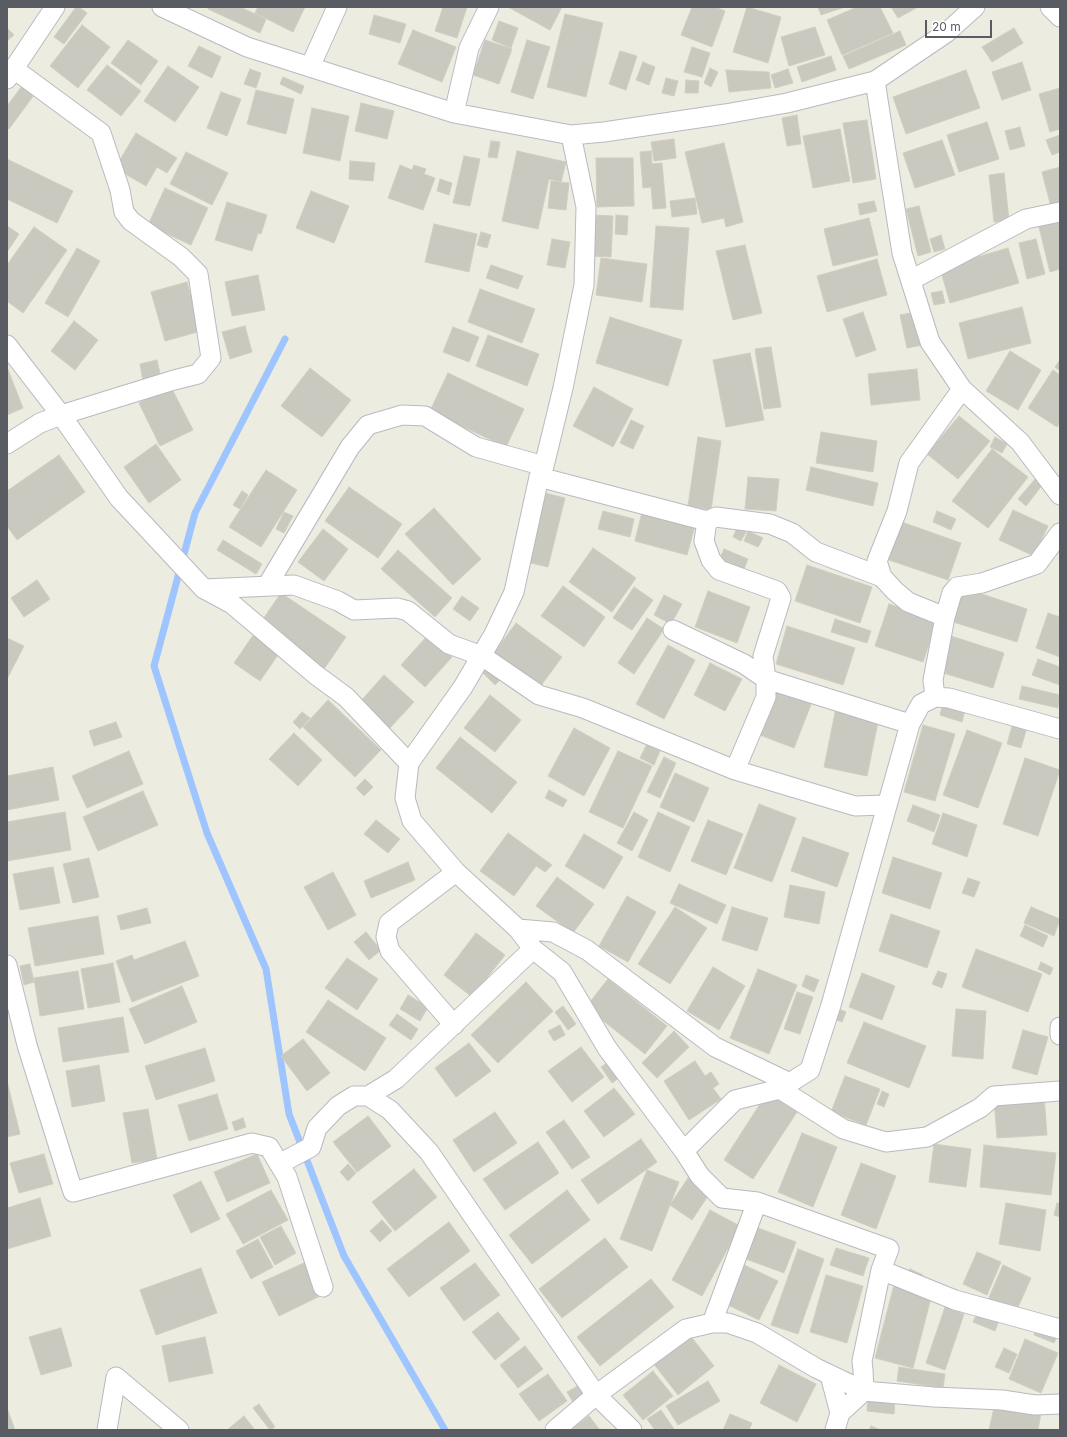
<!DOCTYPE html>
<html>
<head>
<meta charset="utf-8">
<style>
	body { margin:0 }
	#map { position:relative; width:1067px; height:1437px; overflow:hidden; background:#edece0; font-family:Inter,sans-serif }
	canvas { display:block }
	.frame { position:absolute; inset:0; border:8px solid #595c62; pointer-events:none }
	.scale { position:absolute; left:925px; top:20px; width:67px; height:18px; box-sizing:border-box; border:2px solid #595c62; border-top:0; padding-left:5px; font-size:12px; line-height:14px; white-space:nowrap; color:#595c62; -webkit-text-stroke:3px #fff; paint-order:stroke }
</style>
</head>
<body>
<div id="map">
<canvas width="1067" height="1437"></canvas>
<div class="frame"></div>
<div class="scale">20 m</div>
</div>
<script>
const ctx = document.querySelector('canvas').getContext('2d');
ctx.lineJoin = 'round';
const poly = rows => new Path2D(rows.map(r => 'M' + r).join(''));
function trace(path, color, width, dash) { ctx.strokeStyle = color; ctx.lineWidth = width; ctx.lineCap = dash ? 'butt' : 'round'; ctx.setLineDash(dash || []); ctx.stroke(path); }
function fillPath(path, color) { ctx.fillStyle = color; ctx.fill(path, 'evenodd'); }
trace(poly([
	[285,339,195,513,154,666,207,833,266,969,289,1114,344,1256,445,1430]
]), '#9ec5ff', 7);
const building = poly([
	[76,7,79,7,87,13,64,44,54,37,76,7],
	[209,7,240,7,266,19,260,33,208,9,209,7],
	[258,7,305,7,293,32,255,13,258,7],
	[443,7,467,7,457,38,435,31,443,7],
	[508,7,562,7,550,30,508,7],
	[692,7,715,7,725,11,712,47,681,35,692,7],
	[747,7,781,17,768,63,733,52,747,7],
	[818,7,845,7,821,15,818,7],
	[857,7,880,7,893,33,842,55,827,20,857,7],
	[891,7,918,7,898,18,891,7],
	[565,14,603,23,586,97,547,87,565,14],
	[374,15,406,24,400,43,369,34,374,15],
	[499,21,518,28,511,48,492,40,499,21],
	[82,25,110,47,78,88,50,66,82,25],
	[815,27,825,55,789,66,781,37,815,27],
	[7,28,14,35,7,41,7,28],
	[1014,28,1023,43,992,62,982,47,1014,28],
	[413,30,456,47,442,82,398,64,413,30],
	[900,31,906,45,849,69,843,56,900,31],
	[128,40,158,61,141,85,111,63,128,40],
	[485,40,512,49,499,84,473,75,485,40],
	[527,40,550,47,533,99,511,92,527,40],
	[199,46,221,57,212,78,188,66,199,46],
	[692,47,710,53,702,77,684,72,692,47],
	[620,51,637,56,626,90,609,84,620,51],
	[831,56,836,70,802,82,797,67,831,56],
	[643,62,655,67,649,85,636,80,643,62],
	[1022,62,1031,90,1002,100,992,72,1022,62],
	[107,65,141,91,121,116,87,90,107,65],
	[168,66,199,87,175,122,144,101,168,66],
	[710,68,718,72,711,87,704,83,710,68],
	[250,69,261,73,256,88,244,84,250,69],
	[788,69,793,83,775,88,771,75,788,69],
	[726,70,769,72,771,88,729,92,726,70],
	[966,70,980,108,906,134,893,97,966,70],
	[283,77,304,86,301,94,280,84,283,77],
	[666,78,678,81,674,96,662,93,666,78],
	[686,80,699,81,698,93,685,93,686,80],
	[25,82,37,91,9,129,7,128,7,106,25,82],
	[1060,88,1060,129,1050,132,1039,94,1060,88],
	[256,90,294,99,286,134,247,124,256,90],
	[221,92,241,99,227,136,207,128,221,92],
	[361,103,394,111,387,139,355,131,361,103],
	[312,108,349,116,340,161,303,153,312,108],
	[797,115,801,144,787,146,782,118,797,115],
	[867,120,876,179,853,183,843,123,867,120],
	[987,122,999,159,959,172,947,135,987,122],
	[1020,127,1025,146,1010,150,1005,131,1020,127],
	[840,129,850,181,813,188,803,136,840,129],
	[136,133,177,158,167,173,157,167,146,186,115,168,136,133],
	[1060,135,1060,152,1052,155,1046,140,1060,135],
	[674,139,676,158,654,161,651,142,674,139],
	[942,140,955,175,915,188,903,153,942,140],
	[491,141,500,142,497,158,488,157,491,141],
	[724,143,743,222,726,227,724,218,702,223,685,152,724,143],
	[517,151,566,162,561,182,549,179,538,229,502,221,517,151],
	[651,151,652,164,662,163,666,208,653,209,651,187,643,188,640,152,651,151],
	[186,152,228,173,212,205,170,184,186,152],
	[464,156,480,159,470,206,453,203,464,156],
	[596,158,633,158,634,206,597,207,596,158],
	[7,159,73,191,57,223,7,199,7,159],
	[350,161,375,163,373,181,349,179,350,161],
	[400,165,412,170,414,165,426,169,424,174,435,178,423,210,388,198,400,165],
	[1060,167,1060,205,1051,207,1042,172,1060,167],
	[1004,173,1009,220,994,222,989,175,1004,173],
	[440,179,452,183,449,195,437,191,440,179],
	[551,181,569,183,566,210,548,208,551,181],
	[165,188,208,208,191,245,148,225,165,188],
	[311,191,349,206,334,243,296,228,311,191],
	[695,198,697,214,672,217,670,201,695,198],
	[874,201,877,211,860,215,858,204,874,201],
	[227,202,267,215,261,234,258,233,252,251,215,240,227,202],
	[919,206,931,252,918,256,906,209,919,206],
	[592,215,613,216,611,257,591,256,592,215],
	[616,215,628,216,627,235,615,234,616,215],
	[869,218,878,255,833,266,824,229,869,218],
	[1060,218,1060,269,1050,272,1038,223,1060,218],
	[434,224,477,234,469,272,425,262,434,224],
	[7,226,19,234,7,252,7,226],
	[656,226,689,228,683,310,650,307,656,226],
	[34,227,67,250,23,313,7,301,7,265,34,227],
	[481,232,491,235,487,248,477,245,481,232],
	[941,235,945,249,934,252,930,239,941,235],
	[552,239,570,242,565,268,547,265,552,239],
	[1036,239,1045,274,1027,279,1019,243,1036,239],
	[745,245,762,313,733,320,716,251,745,245],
	[77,248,100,261,68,317,45,303,77,248],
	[1008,248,1019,283,950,303,940,268,1008,248],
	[601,258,647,264,642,302,596,295,601,258],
	[877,259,887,295,827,312,817,276,877,259],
	[491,265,523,276,518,289,486,278,491,265],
	[258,275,265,310,232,316,225,282,258,275],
	[187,282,201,331,165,341,151,292,187,282],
	[480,289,535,309,522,343,468,322,480,289],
	[942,291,945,303,934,305,931,293,942,291],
	[1022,307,1031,343,968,359,959,323,1022,307],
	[863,312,876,350,856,357,843,319,863,312],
	[916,312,914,319,918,339,922,338,923,345,907,348,900,315,916,312],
	[610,317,682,340,668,386,596,363,610,317],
	[74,321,98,340,75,370,51,351,74,321],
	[245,326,252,352,230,359,222,332,245,326],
	[453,327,479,337,469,362,443,352,453,327],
	[488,335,539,354,527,386,476,366,488,335],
	[771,347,781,407,764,409,755,349,771,347],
	[1010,351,1041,370,1018,410,986,391,1010,351],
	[750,353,764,420,726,427,713,360,750,353],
	[157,360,161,378,143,381,140,364,157,360],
	[1060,360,1060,371,1055,367,1060,360],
	[7,367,23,408,7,415,7,367],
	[310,368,351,400,322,437,281,406,310,368],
	[917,369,920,400,871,405,868,374,917,369],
	[1053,370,1060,375,1060,423,1057,427,1028,408,1053,370],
	[448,373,524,409,506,447,430,411,448,373],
	[171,387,193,430,160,446,139,403,171,387],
	[594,387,633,409,613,447,573,426,594,387],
	[959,416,990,441,958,479,927,454,959,416],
	[631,420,644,426,633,449,620,443,631,420],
	[821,432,877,441,873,472,816,463,821,432],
	[698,437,721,441,711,510,688,506,698,437],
	[995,437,1007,444,1002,453,990,447,995,437],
	[156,444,181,480,149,503,124,467,156,444],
	[992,449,1028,477,988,528,952,501,992,449],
	[59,455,85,492,17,540,7,526,7,491,59,455],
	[811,467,878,483,873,506,806,490,811,467],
	[266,470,297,490,261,547,229,527,266,470],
	[748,477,779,479,776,511,745,509,748,477],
	[1036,478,1043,484,1026,506,1018,499,1036,478],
	[349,487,402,524,378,558,325,521,349,487],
	[242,491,248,495,240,509,233,505,242,491],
	[545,493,565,498,548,567,527,562,545,493],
	[434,508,481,559,453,585,405,534,434,508],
	[643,508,696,522,687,555,635,541,643,508],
	[1013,510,1048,526,1034,556,999,540,1013,510],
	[603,511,634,519,630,537,598,529,603,511],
	[937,511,956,519,951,530,933,522,937,511],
	[284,512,293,516,284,533,276,529,284,512],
	[896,520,961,543,948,580,883,558,896,520],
	[737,528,746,532,741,541,733,537,737,528],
	[323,529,348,549,324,581,298,562,323,529],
	[748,531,763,538,758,547,744,541,748,531],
	[223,540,262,564,256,574,217,550,223,540],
	[593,548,636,578,612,612,569,582,593,548],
	[724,549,748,559,743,572,718,562,724,549],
	[398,550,452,598,435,617,381,569,398,550],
	[807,565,872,587,860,623,795,601,807,565],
	[37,580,50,599,24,617,11,598,37,580],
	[563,586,605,617,584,647,541,616,563,586],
	[634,587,653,600,632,630,613,618,634,587],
	[961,587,1027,609,1017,642,950,621,961,587],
	[708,591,750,607,737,643,695,627,708,591],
	[281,593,346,637,324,669,259,625,281,593],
	[664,595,682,604,671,624,654,615,664,595],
	[462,596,479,608,470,621,453,609,462,596],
	[889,604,937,620,923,662,875,646,889,604],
	[1048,613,1060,617,1060,657,1036,648,1048,613],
	[647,618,664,629,634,674,618,663,647,618],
	[835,619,871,631,867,643,831,632,835,619],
	[516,623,562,657,537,691,491,657,516,623],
	[787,626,855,648,843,685,776,664,787,626],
	[254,634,280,652,260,681,234,663,254,634],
	[428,635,452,657,425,687,401,665,428,635],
	[951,636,1004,653,993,688,940,672,951,636],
	[7,638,24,646,7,679,7,638],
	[668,645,695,660,664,719,636,704,668,645],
	[1038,659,1060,667,1060,685,1032,675,1038,659],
	[710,663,742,679,725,711,694,695,710,663],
	[491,665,503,677,495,685,483,673,491,665],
	[384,675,414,702,389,729,360,702,384,675],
	[1022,686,1060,695,1058,708,1019,699,1022,686],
	[777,689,812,702,794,748,760,735,777,689],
	[490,695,521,720,495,752,464,728,490,695],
	[328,700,381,750,355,777,303,727,328,700],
	[944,700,966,706,962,722,940,715,944,700],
	[836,708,879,717,867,776,824,767,836,708],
	[302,712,310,718,300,729,293,722,302,712],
	[116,722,122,737,94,746,89,731,116,722],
	[1013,723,1027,727,1021,748,1007,744,1013,723],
	[923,725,955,734,935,801,904,792,923,725],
	[574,728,610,748,584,796,548,776,574,728],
	[967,730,1002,743,978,808,943,795,967,730],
	[294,733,322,760,298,786,269,759,294,733],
	[460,737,517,782,492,813,436,768,460,737],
	[647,744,660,751,654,765,640,758,647,744],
	[129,751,143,784,87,808,72,776,129,751],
	[618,751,652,766,623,828,589,812,618,751],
	[664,757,676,763,660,798,647,792,664,757],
	[1025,758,1060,770,1038,836,1003,824,1025,758],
	[53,767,59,800,7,810,7,776,53,767],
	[675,773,709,788,694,822,660,807,675,773],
	[365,779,373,787,364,796,356,788,365,779],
	[549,790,567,800,563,807,545,798,549,790],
	[143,791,158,825,98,851,83,817,143,791],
	[759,804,796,818,772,882,734,868,759,804],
	[913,805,940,815,934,832,907,821,913,805],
	[65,812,71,850,7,861,7,822,65,812],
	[634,812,648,820,632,851,617,843,634,812],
	[658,812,690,827,670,872,638,857,658,812],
	[943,813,977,825,967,857,932,844,943,813],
	[376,820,400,839,388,853,364,834,376,820],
	[708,820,743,834,726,875,691,861,708,820],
	[508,833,552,865,545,872,536,866,514,896,480,871,508,833],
	[584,834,623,857,604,889,565,866,584,834],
	[803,837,849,853,837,887,791,871,803,837],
	[893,857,942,873,930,909,882,893,893,857],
	[89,858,99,897,73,903,63,864,89,858],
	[408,862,415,880,371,898,364,881,408,862],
	[53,867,60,903,20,910,13,874,53,867],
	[333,872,356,915,328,930,304,887,333,872],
	[557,877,594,904,573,933,536,906,557,877],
	[968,878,980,882,974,897,962,893,968,878],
	[679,884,726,905,717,924,670,903,679,884],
	[790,885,825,892,819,924,784,917,790,885],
	[627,896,656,912,628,962,599,946,627,896],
	[675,907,707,928,670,984,638,964,675,907],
	[732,907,768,918,757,951,722,940,732,907],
	[1031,907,1060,919,1054,936,1024,923,1031,907],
	[147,908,151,923,121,930,117,916,147,908],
	[891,914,940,931,927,968,879,951,891,914],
	[98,916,104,954,35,966,28,928,98,916],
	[1025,925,1048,936,1043,947,1020,936,1025,925],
	[366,932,381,950,369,960,354,942,366,932],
	[476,933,505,955,472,997,444,975,476,933],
	[185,941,199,976,132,1002,116,961,132,955,134,960,185,941],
	[976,949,1042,974,1028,1012,962,987,976,949],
	[347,958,378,979,357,1010,325,988,347,958],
	[1041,962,1053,968,1050,975,1038,969,1041,962],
	[113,963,120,1002,88,1008,81,969,113,963],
	[30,964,34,982,24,985,20,966,30,964],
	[713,967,745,986,719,1030,687,1011,713,967],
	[758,969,797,985,769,1054,730,1038,758,969],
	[78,971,84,1009,40,1016,34,978,78,971],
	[938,971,947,974,942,988,932,984,938,971],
	[862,973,895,986,882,1020,849,1007,862,973],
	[806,975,819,980,814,992,802,986,806,975],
	[608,979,667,1026,645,1054,586,1007,608,979],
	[526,982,553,1011,498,1063,471,1035,526,982],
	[182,986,197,1022,145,1044,129,1009,182,986],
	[797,992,813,997,800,1034,784,1029,797,992],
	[408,995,428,1007,420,1021,400,1009,408,995],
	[328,1000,386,1038,365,1071,306,1032,328,1000],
	[563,1006,576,1024,568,1030,555,1012,563,1006],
	[832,1006,846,1012,842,1022,828,1017,832,1006],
	[956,1009,986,1011,983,1059,952,1056,956,1009],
	[397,1014,418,1029,411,1040,389,1025,397,1014],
	[123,1017,129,1052,63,1062,58,1028,123,1017],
	[864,1022,926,1046,909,1088,847,1063,864,1022],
	[560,1025,565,1035,554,1041,548,1031,560,1025],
	[1023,1030,1048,1037,1037,1075,1012,1068,1023,1030],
	[674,1031,689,1047,657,1078,642,1063,674,1031],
	[303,1039,330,1073,307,1091,281,1056,303,1039],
	[469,1043,491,1071,456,1097,435,1068,469,1043],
	[581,1047,604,1077,572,1102,548,1071,581,1047],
	[205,1048,215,1081,156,1100,145,1066,205,1048],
	[610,1061,620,1077,612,1083,601,1067,610,1061],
	[695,1061,705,1076,711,1072,719,1084,713,1088,721,1099,689,1120,664,1081,695,1061],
	[99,1065,105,1101,72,1107,66,1071,99,1065],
	[845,1076,880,1089,866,1125,831,1112,845,1076],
	[7,1081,20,1134,7,1137,7,1081],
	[614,1088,635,1114,604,1137,584,1111,614,1088],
	[882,1091,889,1094,884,1107,877,1104,882,1091],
	[767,1093,797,1112,753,1179,724,1160,767,1093],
	[217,1094,228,1129,189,1141,178,1105,217,1094],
	[1044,1096,1047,1135,997,1138,994,1099,1044,1096],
	[148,1109,157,1159,132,1163,123,1113,148,1109],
	[495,1112,517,1143,474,1172,453,1140,495,1112],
	[368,1116,391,1146,357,1172,333,1142,368,1116],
	[243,1118,246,1127,235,1131,232,1122,243,1118],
	[564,1120,590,1157,572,1169,546,1132,564,1120],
	[802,1133,837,1147,813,1207,778,1192,802,1133],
	[641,1139,657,1162,598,1204,581,1180,641,1139],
	[538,1142,559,1173,505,1210,483,1179,538,1142],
	[934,1144,971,1149,966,1187,929,1182,934,1144],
	[984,1145,1056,1153,1051,1195,980,1187,984,1145],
	[44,1154,53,1184,19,1193,10,1163,44,1154],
	[257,1154,270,1183,227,1202,214,1172,257,1154],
	[861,1163,896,1176,876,1229,841,1215,861,1163],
	[348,1164,356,1173,348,1181,340,1172,348,1164],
	[414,1169,437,1197,395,1231,372,1202,414,1169],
	[647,1170,679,1182,652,1251,620,1239,647,1170],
	[688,1178,710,1193,692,1220,670,1205,688,1178],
	[201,1181,220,1219,191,1233,173,1195,201,1181],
	[271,1190,288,1220,243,1244,226,1214,271,1190],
	[567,1190,590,1220,532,1264,509,1235,567,1190],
	[40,1198,51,1236,7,1249,7,1208,40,1198],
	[1006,1203,1046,1210,1040,1251,999,1244,1006,1203],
	[1057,1203,1060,1204,1060,1217,1054,1215,1057,1203],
	[710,1210,740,1226,702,1296,672,1280,710,1210],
	[382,1220,392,1231,380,1242,370,1231,382,1220],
	[449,1222,470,1251,409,1297,387,1269,449,1222],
	[281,1226,296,1253,275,1265,260,1237,281,1226],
	[758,1228,796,1242,784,1273,746,1259,758,1228],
	[605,1238,628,1267,562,1318,539,1289,605,1238],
	[258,1239,273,1267,251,1279,236,1251,258,1239],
	[836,1248,869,1258,863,1276,830,1265,836,1248],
	[798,1249,824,1259,798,1334,771,1325,798,1249],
	[977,1252,1001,1262,987,1295,963,1284,977,1252],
	[306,1262,322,1295,279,1316,262,1282,306,1262],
	[475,1263,500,1295,464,1321,440,1288,475,1263],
	[740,1263,778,1281,759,1320,722,1302,740,1263],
	[1003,1265,1031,1278,1015,1314,987,1302,1003,1265],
	[201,1268,217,1313,156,1335,140,1290,201,1268],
	[910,1269,923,1275,919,1283,906,1277,910,1269],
	[826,1275,863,1286,847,1343,810,1332,826,1275],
	[651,1279,674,1307,600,1366,577,1337,651,1279],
	[894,1285,932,1294,913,1368,875,1358,894,1285],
	[945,1307,964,1314,945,1370,926,1363,945,1307],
	[979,1309,1000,1318,995,1331,973,1322,979,1309],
	[498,1312,520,1339,495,1360,472,1332,498,1312],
	[1038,1325,1058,1334,1054,1343,1034,1335,1038,1325],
	[61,1328,72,1366,41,1375,29,1337,61,1328],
	[689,1334,714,1366,678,1395,653,1363,689,1334],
	[205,1337,213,1373,169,1382,162,1346,205,1337],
	[1025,1339,1058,1353,1041,1393,1009,1379,1025,1339],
	[525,1346,543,1369,518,1388,500,1365,525,1346],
	[1004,1348,1017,1354,1009,1373,995,1367,1004,1348],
	[779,1365,816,1384,797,1422,760,1403,779,1365],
	[899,1367,945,1374,943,1388,897,1381,899,1367],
	[653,1371,673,1396,643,1420,623,1395,653,1371],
	[548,1374,567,1401,539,1421,519,1394,548,1374],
	[708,1381,720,1401,678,1425,666,1406,708,1381],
	[583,1383,590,1394,574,1404,567,1392,583,1383],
	[868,1398,895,1400,894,1414,867,1411,868,1398],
	[995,1403,1041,1413,1038,1430,989,1430,995,1403],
	[259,1404,275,1427,270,1430,253,1408,259,1404],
	[7,1408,15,1430,7,1430,7,1408],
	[661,1410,674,1429,673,1430,655,1430,647,1419,661,1410],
	[730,1414,752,1423,749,1430,723,1430,730,1414],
	[244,1416,255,1430,227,1430,244,1416],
	[589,1416,600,1430,571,1430,589,1416],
	[871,1426,881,1430,869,1430,871,1426]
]);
fillPath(building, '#c9c9c0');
trace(building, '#d1cebf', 1);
const minor = poly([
	[162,7,247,47,454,113,571,135,604,132,725,114,787,103,875,81,946,33,975,7],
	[1050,7,1060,17],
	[310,67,337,7],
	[7,79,55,7],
	[875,81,902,253,930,342,962,389,1020,442,1060,495],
	[454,113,469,48,489,7],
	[571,135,586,207,584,285,563,388,544,466,539,477,514,592,494,634,463,687,409,763,405,798,412,821,456,872,518,929,533,949,562,972,607,1048,684,1151,700,1176,722,1198,757,1202,889,1249,881,1270,955,1300,1060,1329],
	[911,280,1026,219,1060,212],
	[7,345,61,415,119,498,204,589,232,604,316,675,346,697,409,763],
	[7,444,40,423,61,415,174,380,198,374,211,358,198,274,181,257,131,221,124,212,120,190,101,133,14,69],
	[539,477,707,521,716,517,770,524,792,533,816,552,882,577,895,591,908,602,945,617],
	[707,521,704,541,711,560,719,570,777,591,781,598,763,656,766,679,766,697,735,770],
	[882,577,877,561,897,511,909,463,962,389],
	[267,586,350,447,368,425,402,415,425,416,476,447,544,466],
	[204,589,294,585,338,601,354,610,397,608,408,611,449,644,482,656,539,695,583,708,735,770,855,806,886,805],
	[673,630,744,664,766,679,910,724],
	[935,697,933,680,945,617,952,593,957,587,982,583,1037,564,1060,533],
	[518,929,553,932,587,950,715,1047,790,1083],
	[7,965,27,1045,73,1192,252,1143,269,1147,287,1177,323,1287],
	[454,1025,390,951,386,937,389,923,456,872],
	[1060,1027,1060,1035],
	[780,1089,843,1129,886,1142,927,1137,980,1108,994,1096,1060,1091],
	[368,1096,390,1110,429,1152,596,1395,632,1430],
	[684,1151,735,1100,780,1089,810,1070,831,1005,910,724,921,704,935,697,949,698,1060,729],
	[279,1164,311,1147,317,1128,338,1106,354,1096,368,1096,396,1079,533,949],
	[712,1323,757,1202],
	[830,1375,840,1413,835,1430],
	[840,1413,864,1391,863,1370,862,1361,881,1270],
	[107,1430,116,1377,179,1430],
	[555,1430,596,1395,686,1329,712,1323,728,1323,757,1333,816,1368,864,1391,934,1397,1002,1400,1035,1405,1060,1404]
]);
trace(minor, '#b8bac0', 21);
trace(minor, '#fff', 19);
</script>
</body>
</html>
